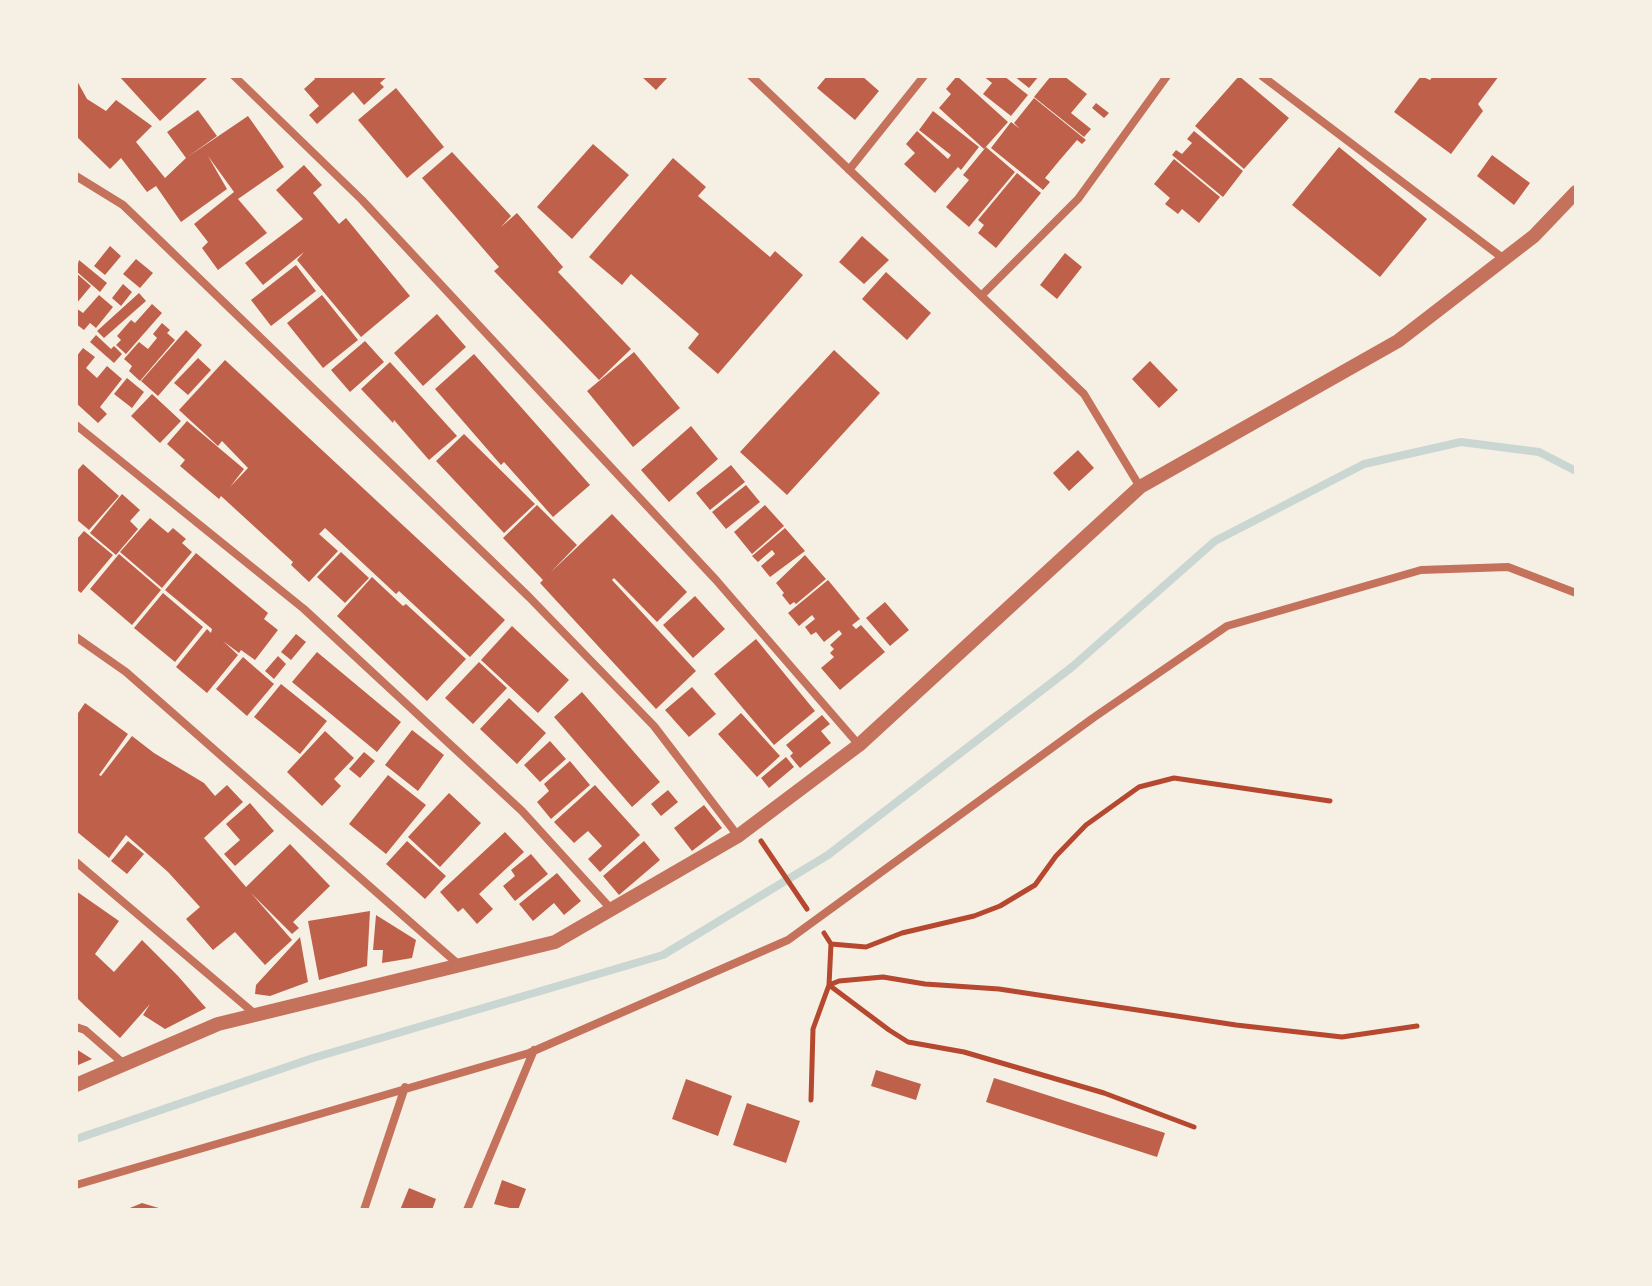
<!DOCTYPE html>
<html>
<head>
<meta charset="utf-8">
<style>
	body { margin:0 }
	#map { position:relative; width:1652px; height:1286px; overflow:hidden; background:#f6efe4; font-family:"Space Grotesk",sans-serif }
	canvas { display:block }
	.frame { position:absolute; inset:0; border:78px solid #f6efe4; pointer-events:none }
</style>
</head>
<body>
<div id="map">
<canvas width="1652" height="1286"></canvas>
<div class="frame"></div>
</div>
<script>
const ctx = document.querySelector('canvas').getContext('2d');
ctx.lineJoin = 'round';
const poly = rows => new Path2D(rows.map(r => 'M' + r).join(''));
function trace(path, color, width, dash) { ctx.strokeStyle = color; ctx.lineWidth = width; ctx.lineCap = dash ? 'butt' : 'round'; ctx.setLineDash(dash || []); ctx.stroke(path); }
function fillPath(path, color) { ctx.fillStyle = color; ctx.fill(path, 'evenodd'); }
trace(poly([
	[76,1139,313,1058,663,955,828,855,1072,667,1215,541,1364,464,1461,442,1539,452,1576,471]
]), '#c9d6d2', 8);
fillPath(poly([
	[119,76,205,76,207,78,160,121],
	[313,76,388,76,380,83,384,87,364,105,353,92,317,124,309,115,319,106,304,89,315,79],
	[641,76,669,76,656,90],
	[827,76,862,76,879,91,855,120,817,88],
	[957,76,1008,122,984,149,939,108,951,94,946,89],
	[983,76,1004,76,1028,95,1011,116,983,94,992,83],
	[1014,76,1039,76,1029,88],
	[1051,76,1064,76,1087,94,1071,113,1091,129,1084,137,1034,97],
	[1239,76,1289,118,1244,169,1195,126],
	[1421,76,1430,80,1433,76,1499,76,1478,104,1483,111,1451,154,1394,112],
	[76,79,87,99,106,111,116,100,152,126,136,142,165,178,186,158,248,116,284,167,238,199,267,233,218,270,202,248,208,242,194,224,234,192,208,156,227,189,181,222,156,186,147,192,121,158,110,169,76,136],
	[396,88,444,147,407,178,358,120],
	[1034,98,1086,140,1082,144,1077,140,1059,161,1045,178,1050,182,1043,190,991,148,1011,122,1020,129,1014,123],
	[1096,103,1109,113,1104,118,1092,108],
	[198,110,217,136,186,158,167,132],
	[933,111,979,147,961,170,958,167,935,193,904,164,915,153,906,144,917,131,948,159,951,155,919,130],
	[1194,131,1243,171,1223,197,1172,155,1176,150,1182,154,1192,143,1187,139],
	[593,144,629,175,572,239,537,207],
	[986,147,1015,172,969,227,946,207,969,180,963,175],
	[1339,147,1427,219,1380,277,1292,205],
	[452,152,511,216,501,227,517,213,563,267,558,272,631,349,599,380,494,271,499,267,422,178],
	[1492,155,1530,183,1514,205,1477,176],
	[673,158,706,187,698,196,770,257,775,251,803,275,718,374,688,348,699,334,631,274,622,285,589,257],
	[1174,159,1220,197,1199,223,1182,209,1178,214,1165,204,1170,198,1154,184],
	[304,165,322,185,313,193,339,224,346,218,410,296,361,337,297,260,304,252,263,285,245,263,303,219,276,190],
	[1017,173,1041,193,996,248,978,233,984,225,978,220],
	[862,236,889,260,864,284,839,262],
	[110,246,121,256,105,275,94,266],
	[1065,253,1082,267,1057,299,1040,285],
	[136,259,153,273,140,288,123,274],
	[79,260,107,283,100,292,76,271],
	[296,265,316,291,271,326,251,300],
	[886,272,931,313,907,340,862,299],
	[76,273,91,286,76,304],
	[123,284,132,292,121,306,112,298],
	[139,293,146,301,104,338,97,331],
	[99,295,113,307,96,328,90,323,84,330,76,324,76,308,83,313],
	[322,295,358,340,323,368,287,323],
	[152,304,162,313,126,354,116,345,121,340,117,336,131,320,135,323],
	[437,314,466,347,423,386,394,353],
	[162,323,170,330,167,333,175,340,140,381,129,371,132,366,124,359,139,342,148,349,157,338,153,334],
	[186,330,202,345,158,396,141,381],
	[96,335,111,349,114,346,122,354,114,363,90,342],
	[365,341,384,362,350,392,331,370],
	[83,348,95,357,86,368,97,378,107,366,122,379,100,407,107,414,98,423,76,403,78,389,76,387,76,357],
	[834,350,880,393,787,495,740,452],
	[634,352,680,408,633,447,587,391],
	[474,354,590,485,553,517,504,462,501,465,435,389],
	[198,358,211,370,188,395,174,383],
	[225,360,505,620,470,657,399,591,396,594,325,528,319,534,338,551,309,582,291,565,293,562,221,496,219,499,180,466,185,460,167,444,187,421,244,469,230,487,248,468,222,441,218,446,179,410],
	[1150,361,1178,390,1159,408,1132,379],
	[390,362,457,436,429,460,394,420,393,423,361,389],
	[127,378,144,392,132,408,114,394],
	[152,394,181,421,160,443,131,416],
	[691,426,718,459,669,502,641,470],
	[464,434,535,504,504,533,436,461],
	[1078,450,1094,468,1069,491,1053,473],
	[83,464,119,496,89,530,76,519,76,472],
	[731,465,745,482,710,510,696,493],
	[746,485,760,502,726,529,712,512],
	[122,494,140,510,130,521,138,529,116,555,90,533],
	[537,505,577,545,551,572,612,514,687,592,657,622,614,578,612,580,696,671,656,709,540,583,543,580,503,538],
	[765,505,784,526,752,554,734,532],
	[150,518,168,533,173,528,186,539,182,543,192,552,162,588,120,552],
	[785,528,805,551,770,577,761,566,775,554,772,550,758,562,752,556],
	[84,531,113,555,81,593,76,589,76,540],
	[341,552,369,578,345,603,317,577],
	[196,553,268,613,264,619,278,630,255,660,241,650,239,653,223,641,238,655,207,693,176,667,207,629,211,633,212,629,165,590],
	[119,554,161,590,132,625,90,589],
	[805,555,826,579,796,604,794,602,790,605,782,595,784,593,776,583],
	[372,577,403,606,406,604,466,659,427,701,337,616],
	[828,580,860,619,852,625,856,629,861,625,885,652,840,690,821,668,834,657,830,653,834,649,830,645,842,634,839,630,824,642,816,632,811,635,805,627,815,619,812,615,799,626,788,613],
	[163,593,203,627,175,662,134,628],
	[695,596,725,629,693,658,663,625],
	[885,602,909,630,890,646,866,618],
	[512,626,569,680,538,713,481,660],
	[296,634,306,642,291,660,281,652],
	[756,639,815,711,774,745,714,674],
	[317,652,401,722,377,752,292,682],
	[278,656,286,664,274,679,265,671],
	[243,657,274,684,247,716,216,689],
	[479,662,507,688,473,724,445,698],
	[281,684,327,721,300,754,254,717],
	[692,687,716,714,689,737,665,710],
	[582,692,660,782,632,807,554,717],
	[509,698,546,733,517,764,480,729],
	[85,703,128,734,99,775,101,776,132,736,154,753,204,783,215,796,227,785,243,802,204,838,246,887,290,844,330,886,293,922,299,928,292,934,251,893,292,940,265,965,235,932,213,950,186,919,200,907,168,872,126,835,109,858,76,831,76,716],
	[741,713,780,756,757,777,718,734],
	[822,715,830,724,821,731,831,743,800,768,790,756,793,753,786,745],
	[412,730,444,755,418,791,385,765],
	[325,731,354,758,334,779,341,786,322,806,287,772],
	[550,741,566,759,540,782,524,765],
	[364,752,375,761,360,778,349,769],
	[786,757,794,767,769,788,761,778],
	[570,761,590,785,551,819,537,802,549,791,544,784],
	[388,775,426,805,386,854,349,824],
	[595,785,640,835,600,872,588,859,602,846,588,831,574,843,554,822],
	[668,790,678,802,661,816,651,804],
	[449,793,481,823,440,867,408,837],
	[250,803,274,831,235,866,224,854,240,840,226,824],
	[704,805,722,828,692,851,674,828],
	[505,832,524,852,479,894,493,909,477,924,463,908,458,912,440,892],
	[128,841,144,854,127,874,111,861],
	[407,841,446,876,425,899,386,864],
	[644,841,660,860,619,895,603,876],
	[531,854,548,874,515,901,503,886,515,876,511,870],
	[557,873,581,901,564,915,554,903,533,921,519,904],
	[76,891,119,921,95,954,114,972,142,940,178,976,206,1008,165,1029,143,1015,150,1004,120,1038,84,1005,76,997],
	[370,911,367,966,319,980,308,921],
	[376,915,416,940,412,958,382,963,383,950,373,950],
	[300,937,308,982,270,996,255,994,256,985],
	[76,1049,92,1059,76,1066],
	[876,1070,921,1084,916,1100,871,1086],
	[994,1078,1165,1133,1157,1157,986,1102],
	[686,1079,732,1096,718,1136,672,1119],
	[747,1103,800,1121,786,1163,733,1145],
	[502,1180,526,1189,518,1210,494,1204],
	[409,1188,436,1199,432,1210,400,1210],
	[142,1203,162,1209,162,1210,125,1210]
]), '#bf614a');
trace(poly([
	[761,841,807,909],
	[831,944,866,947,902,933,974,916,1000,906,1035,885,1056,856,1086,825,1139,787,1174,778,1330,801],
	[829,985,839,981,883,977,925,984,999,989,1236,1025,1342,1037,1417,1026],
	[829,985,889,1030,908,1042,964,1052,1104,1093,1194,1127],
	[811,1100,813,1029,829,985,831,944,824,933]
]), '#b5482f', 5);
trace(poly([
	[234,76,362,200,716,580,859,745],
	[751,76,1084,394,1140,487],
	[1262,76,1504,259],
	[849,170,924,76],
	[76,176,123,205,529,597,654,726,738,836],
	[981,296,1078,199,1167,76],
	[76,425,304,609,522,811,612,910],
	[76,637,126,672,458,964],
	[76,862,255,1014],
	[76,1027,85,1030,124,1064],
	[76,1185,529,1053,788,940,1093,718,1227,626,1421,570,1508,567,1576,593],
	[364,1210,405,1087],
	[467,1210,534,1050]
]), '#c5725c', 8);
trace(poly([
	[76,1085,218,1024,555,942,738,836,859,745,1140,487,1398,341,1534,236,1576,192]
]), '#c5725c', 14);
</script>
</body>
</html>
